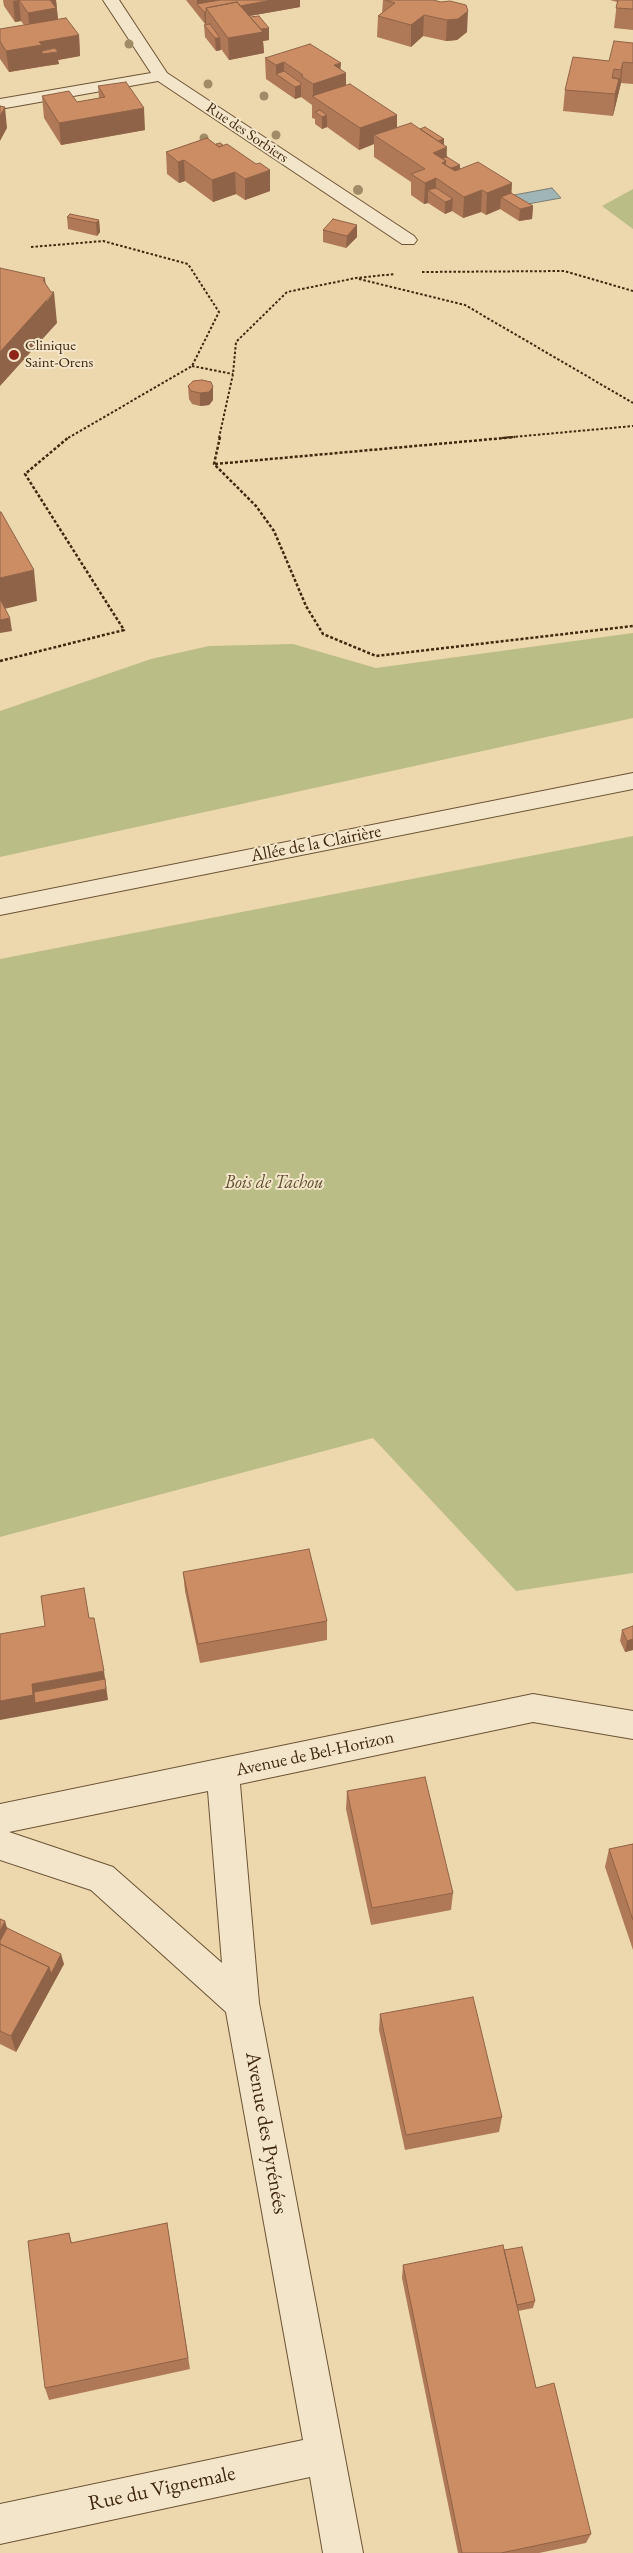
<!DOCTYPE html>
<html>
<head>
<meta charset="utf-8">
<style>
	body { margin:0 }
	canvas { display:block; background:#edd7ac }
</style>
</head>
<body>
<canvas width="633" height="2553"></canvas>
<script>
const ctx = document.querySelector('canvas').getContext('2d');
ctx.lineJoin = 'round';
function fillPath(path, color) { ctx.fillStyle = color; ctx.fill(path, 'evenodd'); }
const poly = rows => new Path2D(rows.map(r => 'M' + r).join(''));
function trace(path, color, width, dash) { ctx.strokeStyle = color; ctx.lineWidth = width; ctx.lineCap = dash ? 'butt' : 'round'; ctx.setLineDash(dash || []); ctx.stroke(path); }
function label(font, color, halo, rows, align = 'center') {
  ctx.font = font + ' "EB Garamond",serif'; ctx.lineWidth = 4; ctx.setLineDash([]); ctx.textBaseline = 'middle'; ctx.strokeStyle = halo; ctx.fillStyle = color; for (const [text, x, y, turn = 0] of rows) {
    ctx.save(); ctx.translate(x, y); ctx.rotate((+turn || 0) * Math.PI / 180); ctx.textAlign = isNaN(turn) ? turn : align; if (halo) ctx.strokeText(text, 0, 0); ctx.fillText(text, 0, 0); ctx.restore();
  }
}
fillPath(poly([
	[633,189,633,229,602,206],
	[633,633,633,718,0,857,0,711,151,659,209,646,293,644,376,668],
	[633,836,633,1573,516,1591,373,1438,0,1537,0,959]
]), '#bbbd87');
const water = poly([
	[552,188,561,198,522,205,514,195,552,188]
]);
fillPath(water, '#a0b6b6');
trace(water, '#7a7d73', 1);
const minor = poly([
	[103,0,119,0,167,73,414,236,417,240,414,244,402,244,158,81,0,109,0,99,151,73,103,0],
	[633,773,633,789,0,915,0,899,633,773],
	[533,1694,633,1711,633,1739,533,1722,240,1784,259,2003,363,2553,323,2553,310,2477,0,2544,0,2504,303,2440,226,2012,91,1890,0,1860,0,1804,533,1694],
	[208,1791,222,1963,113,1867,9,1832,208,1791]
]);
trace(minor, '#6b5436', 2);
trace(poly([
	[31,247,103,241,188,264,219,312,192,366,68,438],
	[422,272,564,271,633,291],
	[359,279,465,305,633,403],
	[192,366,233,374],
	[219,438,233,374,236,342,287,292,356,278,395,274],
	[502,438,633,426]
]), '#40280f', 2, [2.5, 2]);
trace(poly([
	[220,437,214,464,256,506,274,531,306,606,323,634,376,656,633,626],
	[215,464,515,437],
	[0,661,124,630,25,474,69,437]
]), '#40280f', 2.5, [3, 2]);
fillPath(minor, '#f3e5c9');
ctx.fillStyle = '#9f8b66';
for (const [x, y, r] of [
	[129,44,4.5],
	[208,84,4.5],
	[264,96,4.5],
	[276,135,4.5],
	[204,138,4.5],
	[358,190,5]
]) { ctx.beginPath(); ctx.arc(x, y, r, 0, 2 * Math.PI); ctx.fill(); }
fillPath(poly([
	[3,0,56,0,58,19,79,35,80,56,58,60,59,64,9,72,0,59,0,29,24,25,21,21,15,22,4,6],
	[186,0,300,0,300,7,249,16,269,40,263,41,264,53,229,60,221,49,221,50,216,51,205,37,204,25,206,24,205,24],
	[383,0,433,0,467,32,457,40,446,41,423,36,411,47,377,37,378,16,382,13],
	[610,0,633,0,633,30,614,28,617,2],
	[633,43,633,84,621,83,613,116,563,111,565,90,609,61],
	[265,58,340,69,346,85,397,115,397,128,420,129,444,139,444,145,447,157,460,169,511,193,533,206,532,219,519,221,500,209,486,215,481,212,463,218,452,211,445,214,428,203,424,204,411,195,411,182,374,157,374,144,359,150,327,127,322,129,315,124,315,119,312,118,312,105,301,97,295,99,266,79],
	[98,86,145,130,61,145,44,118,42,96,77,102,99,98],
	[207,138,270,191,245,200,236,194,213,202,185,181,179,183,167,174,166,152],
	[67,217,99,220,100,232,97,236,68,229],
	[357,225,357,237,346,248,323,242,323,230],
	[188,386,213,400,209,405,200,406,192,404,189,399],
	[183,1572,327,1621,327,1640,200,1663,185,1591],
	[633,1626,633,1650,625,1652,620,1641,622,1630],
	[347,1791,453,1893,451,1910,371,1925,346,1809],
	[633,1844,633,1950,605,1867,609,1849],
	[0,1919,7,1928,64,1964,16,2052,0,2044],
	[380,2014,502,2117,499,2132,405,2150,379,2030],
	[167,2223,190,2369,49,2400,45,2388,69,2233,72,2243],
	[504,2250,535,2301,533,2308,518,2311,536,2388,591,2534,586,2543,539,2553,458,2553,402,2278,403,2265]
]), '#af7957');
fillPath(poly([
	[19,0,21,21,15,22,13,1],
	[50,0,56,0,58,20,30,34,28,13],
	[197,0,300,0,300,7,216,22,206,8,206,24,205,24,204,12,197,4],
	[468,11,467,32,457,40,446,41,447,20],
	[424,15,423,36,411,47,411,25],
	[269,28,269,40,263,41,264,53,229,60,228,38,255,30],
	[79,35,80,56,58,60,59,64,44,66,43,63,44,66,9,72,6,51,39,42],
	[215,38,220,38,221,50,216,51],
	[284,62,284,80,276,74,276,86,276,65],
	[623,62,621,83,619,91,621,70],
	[341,63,340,75,346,73,346,94,313,97,313,84,334,65],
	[619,79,620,79,619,91,613,116,615,94],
	[301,85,301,97,295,99,295,87],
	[5,107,7,128,0,141,0,116],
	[144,108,145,130,61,145,59,123],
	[327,115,327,127,322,129,322,117],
	[397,115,397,137,374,135,374,144,359,150,360,128],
	[444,139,444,149,447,147,446,169,460,165,460,177,441,168,429,145],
	[184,160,185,181,179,183,178,162],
	[270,170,270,191,245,200,245,179],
	[235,172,236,194,213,202,212,180],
	[436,178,436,195,428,190,428,203,424,204,425,183],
	[512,183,511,203,501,197,500,209,486,215,487,193],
	[482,190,481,212,463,218,464,197],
	[453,199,452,211,445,214,445,202],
	[533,206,532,219,519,221,520,209],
	[99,220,100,232,97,236,96,223],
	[357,225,357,237,346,248,347,236],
	[45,278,47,301,54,292,57,323,0,386,0,352],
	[213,387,213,400,209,405,200,406,200,393],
	[34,570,37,601,0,610,0,578],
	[10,618,12,631,0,633,0,620],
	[633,1639,633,1650,625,1652,627,1641],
	[104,1671,108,1700,0,1720,0,1701,32,1684],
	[5,1921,10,1938,0,1950,0,1931],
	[61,1954,64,1964,16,2052,11,2036,49,1967]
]), '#8f6347');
const building = poly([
	[19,0,50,0,56,8,28,13,19,0],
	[220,0,272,0,240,6,237,2,206,8,206,12,204,12,197,4,220,0],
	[385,0,433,0,441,2,450,1,466,5,468,11,458,19,447,20,424,15,411,25,378,16,395,3,385,0],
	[618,0,633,0,633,9,616,8,618,0],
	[237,2,263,32,228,38,206,8,237,2],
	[259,16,269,28,261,29,250,17,259,16],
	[66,18,79,35,39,42,42,45,6,51,0,41,0,29,66,18],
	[210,24,220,38,215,38,204,25,210,24],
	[614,41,633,43,633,63,623,62,621,70,614,69,612,78,619,79,615,94,565,90,573,57,609,61,614,41],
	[310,44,341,63,334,65,346,73,313,84,301,76,303,75,284,62,276,65,265,58,310,44],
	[55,48,58,52,42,54,42,51,55,48],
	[284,71,301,83,301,85,295,87,276,74,284,71],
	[614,78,620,79,618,88,619,79,614,78],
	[126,82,144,108,59,123,42,96,69,91,77,102,105,97,98,86,126,82],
	[350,84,397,115,360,128,312,96,350,84],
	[0,106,5,107,0,116,0,106],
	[320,110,327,115,322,117,315,112,320,110],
	[411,123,447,147,433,153,446,161,442,163,455,171,478,162,512,183,487,193,482,190,464,197,436,178,425,183,411,174,425,169,374,135,411,123],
	[425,127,444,139,438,141,420,129,425,127],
	[207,138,219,147,227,144,256,164,260,163,270,170,245,179,235,172,212,180,184,160,178,162,166,152,207,138],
	[220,143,223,145,219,147,216,144,220,143],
	[447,157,460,165,451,168,445,165,446,161,442,158,447,157],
	[436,188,453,199,445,202,428,190,436,188],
	[511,193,533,206,520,209,501,197,511,193],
	[70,214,99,220,96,223,67,217,70,214],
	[333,219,357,225,347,236,323,230,333,219],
	[0,268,45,278,43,280,51,292,54,292,0,352,0,268],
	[202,380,211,382,213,387,209,392,200,393,191,391,188,386,193,381,202,380],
	[0,512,1,512,34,570,0,578,0,512],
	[0,599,10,618,0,620,0,599],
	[309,1549,327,1621,198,1644,183,1572,309,1549],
	[84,1588,89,1618,94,1618,104,1671,32,1684,33,1695,0,1701,0,1634,45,1626,41,1596,84,1588],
	[633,1626,633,1639,627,1641,622,1630,633,1626],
	[105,1679,106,1689,35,1703,34,1692,105,1679],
	[425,1777,453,1893,372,1908,347,1791,425,1777],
	[633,1844,633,1920,609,1849,633,1844],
	[0,1919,5,1921,0,1931,0,1919],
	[7,1928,61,1954,51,1974,49,1967,0,1944,0,1941,7,1928],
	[0,1944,49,1967,11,2036,0,2031,0,1944],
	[473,1997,502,2117,406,2135,380,2014,473,1997],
	[167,2223,188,2358,45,2388,28,2241,69,2233,71,2243,167,2223],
	[503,2245,536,2388,554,2383,591,2534,501,2553,462,2553,403,2265,503,2245],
	[522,2247,535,2301,517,2305,504,2250,522,2247]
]);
fillPath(building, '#cc8d65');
trace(building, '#8f6347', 1);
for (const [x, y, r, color] of [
	[14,355,6,"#8f2418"]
]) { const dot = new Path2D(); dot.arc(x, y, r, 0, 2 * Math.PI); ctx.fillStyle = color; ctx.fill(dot); trace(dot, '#f3e5c9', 2); }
label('15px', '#40280f', '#f3e5c9', [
	["Rue des Sorbiers",247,133,34]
]);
label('15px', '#40280f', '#f3e5c9', [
	["Clinique",25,346],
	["Saint-Orens",25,363]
], 'left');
label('18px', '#40280f', '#f3e5c9', [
	["Allée de la Clairière",316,844,-11],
	["Avenue de Bel-Horizon",315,1754,-12]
]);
label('italic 18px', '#5f4d2d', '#f3e5c9', [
	["Bois de Tachou",274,1183]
]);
label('21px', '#40280f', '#f3e5c9', [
	["Avenue des Pyrénées",266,2133,80],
	["Rue du Vignemale",162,2489,-12]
]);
</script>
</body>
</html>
